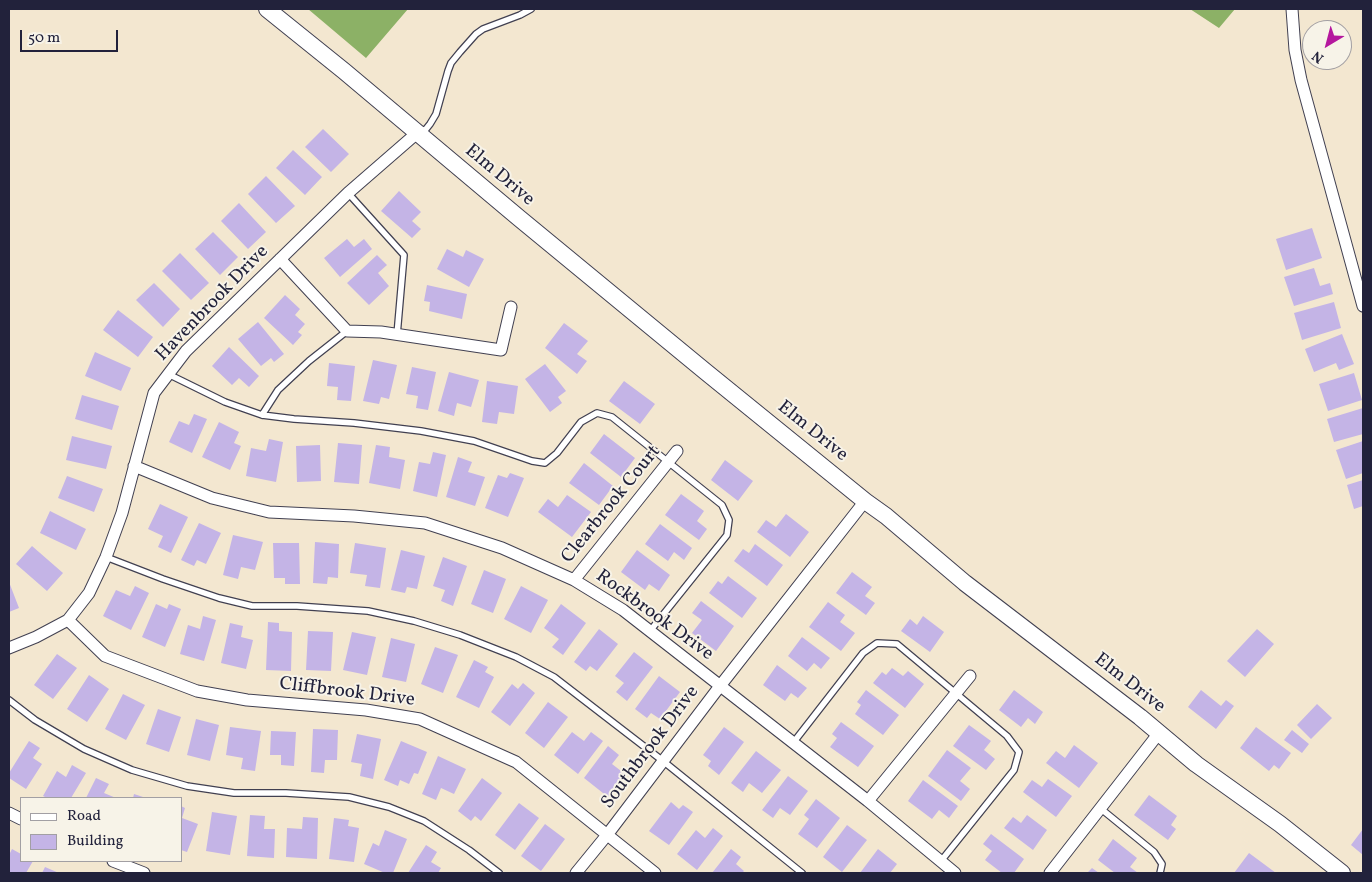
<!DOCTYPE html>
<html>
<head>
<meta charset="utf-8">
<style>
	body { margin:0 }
	#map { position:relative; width:1372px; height:882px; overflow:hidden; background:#f3e7d0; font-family:Vollkorn,serif }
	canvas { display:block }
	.frame { position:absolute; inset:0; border:10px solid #22223b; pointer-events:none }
	.legend { position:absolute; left:20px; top:797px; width:162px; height:65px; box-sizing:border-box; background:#f7f3e8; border:1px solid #a29fa3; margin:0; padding:6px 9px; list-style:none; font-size:15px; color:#22223b }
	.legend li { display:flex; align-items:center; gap:10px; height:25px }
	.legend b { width:25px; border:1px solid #a29fa3 }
	.north { position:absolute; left:1302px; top:20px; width:50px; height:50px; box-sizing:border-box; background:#f7f3e8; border:1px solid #a29fa3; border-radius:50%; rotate:217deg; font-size:14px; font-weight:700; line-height:20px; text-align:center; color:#22223b }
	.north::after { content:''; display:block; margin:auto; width:18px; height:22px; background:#b5179e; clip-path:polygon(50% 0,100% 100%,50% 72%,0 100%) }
	.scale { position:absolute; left:20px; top:30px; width:98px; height:22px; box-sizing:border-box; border:2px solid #22223b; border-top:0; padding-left:6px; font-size:15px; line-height:18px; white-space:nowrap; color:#22223b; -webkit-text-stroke:4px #f7f3e8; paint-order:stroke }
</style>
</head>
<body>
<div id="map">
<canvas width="1372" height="882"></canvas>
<div class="frame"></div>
<ul class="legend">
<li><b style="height:6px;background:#fff"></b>Road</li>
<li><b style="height:14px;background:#c4b4e6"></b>Building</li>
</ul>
<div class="north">N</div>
<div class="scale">50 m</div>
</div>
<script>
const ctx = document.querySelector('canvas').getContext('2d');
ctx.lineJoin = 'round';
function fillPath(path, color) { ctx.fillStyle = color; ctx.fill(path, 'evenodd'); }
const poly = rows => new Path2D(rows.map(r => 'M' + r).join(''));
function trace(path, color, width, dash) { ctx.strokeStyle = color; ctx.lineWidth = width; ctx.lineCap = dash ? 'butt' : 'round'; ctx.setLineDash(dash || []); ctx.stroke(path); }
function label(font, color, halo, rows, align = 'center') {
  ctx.font = font + ' Vollkorn,serif'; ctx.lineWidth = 4; ctx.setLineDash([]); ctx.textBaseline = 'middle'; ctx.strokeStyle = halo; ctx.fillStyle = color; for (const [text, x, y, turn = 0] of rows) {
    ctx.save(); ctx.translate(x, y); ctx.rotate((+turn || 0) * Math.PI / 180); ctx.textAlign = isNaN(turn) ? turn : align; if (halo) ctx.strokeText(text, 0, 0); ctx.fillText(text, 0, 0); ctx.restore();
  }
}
fillPath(poly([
	[308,9,408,9,366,58],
	[1190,9,1235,9,1219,28]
]), '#8cb166');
fillPath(poly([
	[323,129,349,154,331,172,305,147],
	[293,150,322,177,305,195,276,168],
	[266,176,295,206,276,223,248,194],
	[399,191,421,212,412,221,421,229,412,238,381,211],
	[239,203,266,232,248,249,221,221],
	[1312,228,1322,258,1286,270,1276,239],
	[213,232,238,257,220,275,195,249],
	[347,239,354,247,364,239,372,249,340,277,324,258],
	[447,249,463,257,466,250,484,259,469,287,437,269],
	[180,253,209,283,191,300,162,271],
	[377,255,387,265,378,273,389,286,369,305,347,283],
	[1314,268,1320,286,1330,283,1333,294,1294,306,1284,277],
	[154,283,180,309,163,327,136,300],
	[427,285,467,294,462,319,429,311,430,302,424,301],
	[285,295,300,309,295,315,305,324,298,332,302,335,293,345,264,318],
	[1334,302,1341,328,1302,340,1294,313],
	[118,310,153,337,138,357,103,330],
	[258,322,284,354,274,362,271,358,261,366,238,339],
	[564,323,588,341,577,354,587,361,577,374,545,348],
	[1342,334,1354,364,1339,370,1336,363,1314,372,1305,349],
	[229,347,259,376,249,387,239,378,232,385,212,366],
	[95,352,131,368,121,391,85,376],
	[373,360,397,365,389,399,381,397,379,404,363,401],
	[329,363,355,366,351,401,337,400,338,387,327,386],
	[545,364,566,391,558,397,562,403,550,412,525,379],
	[412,367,436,372,428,410,416,408,418,396,406,394],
	[449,372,479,380,471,407,457,403,454,416,438,411],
	[1354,373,1362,400,1328,411,1319,384],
	[487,381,518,386,514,414,499,412,497,424,482,422],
	[624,381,655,404,640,424,609,401],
	[82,395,119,406,112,430,75,419],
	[1363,408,1363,434,1334,442,1327,419],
	[194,414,207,419,192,453,169,442,179,421,189,425],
	[219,422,239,432,234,443,241,446,230,470,202,457],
	[604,434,635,458,621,477,590,453],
	[72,436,112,446,106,469,66,460],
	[269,439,283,442,276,482,246,476,251,448,266,451],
	[1363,441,1363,473,1346,479,1336,450],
	[338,443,362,445,359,484,334,482],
	[320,445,321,481,297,482,296,446],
	[376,445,390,447,389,457,405,460,400,489,369,483],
	[433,452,446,455,437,497,413,491,419,462,430,464],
	[458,457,472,462,468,472,485,477,475,506,446,497],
	[725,460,753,481,738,501,711,480],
	[584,463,613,486,599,505,569,483],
	[510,473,524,478,508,517,485,508,498,475,507,478],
	[67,476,103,489,94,512,58,498],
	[1363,480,1363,506,1354,509,1347,485],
	[681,494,704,511,697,521,707,529,699,540,665,515],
	[567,495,591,512,572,537,538,512,548,499,558,507],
	[160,504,188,517,171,553,158,547,163,536,148,529],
	[50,511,86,529,76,550,40,533],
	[786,514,809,532,790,557,757,532,766,520,776,527],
	[199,523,221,533,206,564,197,560,194,566,181,560],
	[660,524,692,548,684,560,674,552,668,561,645,544],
	[233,535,263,542,255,570,241,567,238,579,223,575],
	[315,542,339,544,338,578,328,577,327,584,313,583],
	[273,543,299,543,300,584,285,584,285,578,274,578],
	[355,543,386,548,380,588,365,586,367,575,350,573],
	[755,544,783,565,767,586,734,561,743,549,749,553],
	[32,546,63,573,47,591,16,564],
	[401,550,425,556,417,589,407,587,405,593,391,590],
	[637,550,670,575,659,591,649,584,645,590,621,572],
	[443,557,467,566,453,606,441,601,445,590,433,586],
	[484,570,506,579,493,613,471,604],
	[852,572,872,587,865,596,875,603,866,615,836,593],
	[728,576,757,598,742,618,709,593,718,581,722,584],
	[9,582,19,608,9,612],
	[135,586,149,593,131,630,103,616,116,590,130,596],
	[521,586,548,600,531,633,504,619],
	[701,601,734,626,716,651,692,633,702,620,692,613],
	[828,602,845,615,840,622,855,633,841,651,809,627],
	[156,604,167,609,169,604,181,609,165,647,142,637],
	[561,604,586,623,563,655,552,647,559,639,544,628],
	[203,616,216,620,204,661,180,654,188,625,200,629],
	[923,616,944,632,930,652,901,631,910,619,917,625],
	[268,622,279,623,279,631,292,632,291,671,266,670],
	[230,623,243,626,241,637,253,640,246,669,221,663],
	[599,629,618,644,597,671,590,666,586,671,574,662],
	[1257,629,1274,644,1245,677,1227,661],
	[308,631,333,632,331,671,306,670],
	[352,632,376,637,367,675,343,670],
	[802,637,830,658,821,669,814,663,807,671,788,656],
	[391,638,415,644,406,682,382,677],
	[435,647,458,655,443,693,421,684],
	[634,652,653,667,627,701,616,692,624,683,615,676],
	[57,654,77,668,53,699,34,685],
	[474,660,488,667,485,672,494,677,479,708,456,697],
	[777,665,807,688,798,698,791,693,785,701,763,685],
	[892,668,903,676,908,671,924,684,905,708,873,683,882,672,886,675],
	[89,675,109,689,87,722,67,709],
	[659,676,680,692,660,719,651,713,647,718,635,709],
	[523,683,535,693,510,726,491,712,512,684,518,689],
	[866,690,899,715,883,735,855,714,861,705,857,702],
	[1014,690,1043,712,1035,724,1028,718,1021,727,999,710],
	[1201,690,1221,706,1226,700,1234,706,1216,729,1188,707],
	[123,694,145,705,126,740,105,729],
	[548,702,568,717,544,748,525,733],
	[1317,704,1332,718,1311,739,1297,725],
	[158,709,181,717,169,752,146,744],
	[196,719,219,725,210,761,187,755],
	[841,722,874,746,858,767,830,747,837,738,832,734],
	[969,725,991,741,984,750,995,759,986,770,953,746],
	[230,727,261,731,255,771,241,769,243,758,226,755],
	[724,727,744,742,719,775,708,766,711,761,703,755],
	[1256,727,1291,753,1279,769,1274,765,1269,771,1240,748],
	[313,729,338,730,337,760,325,760,324,773,311,772],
	[1292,730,1309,744,1302,753,1284,740],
	[271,731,296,732,294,766,281,765,281,755,270,755],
	[572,732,584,741,591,732,603,741,578,774,554,755],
	[357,734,381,739,373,779,360,776,362,764,351,762],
	[29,741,40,748,33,758,42,764,26,789,9,778,9,773],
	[401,741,427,752,418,774,414,773,409,784,400,780,398,786,384,780],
	[1074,745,1098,763,1079,788,1046,763,1056,751,1065,758],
	[608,746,619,755,612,764,625,774,608,797,584,778],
	[947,750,971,768,960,781,970,789,961,801,928,776],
	[756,751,781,770,762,793,749,783,743,792,731,783],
	[438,756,466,769,454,794,441,788,436,800,422,794],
	[72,765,86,773,71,798,47,798,43,796,57,771,66,777],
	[788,776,808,791,790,815,780,808,773,818,762,810],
	[96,778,109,784,104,793,116,798,86,798],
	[482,778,502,793,481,821,475,816,471,821,458,811],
	[1048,779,1072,796,1056,817,1023,792,1032,780,1042,787],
	[923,780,958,806,949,818,939,810,932,819,908,801],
	[134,794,146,798,133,798],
	[1149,795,1177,816,1171,825,1176,829,1168,840,1134,815],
	[816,799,840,818,817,848,798,834,809,819,804,815],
	[671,802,679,809,683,805,693,812,669,845,649,831],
	[519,803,539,818,515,850,495,835],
	[181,806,185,808,182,818,198,824,187,852,181,850],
	[212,812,237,816,230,855,206,851],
	[250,815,265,816,264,829,275,829,274,858,247,856],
	[1027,815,1047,830,1033,850,1004,828,1013,817,1021,823],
	[303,817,318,818,317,859,286,857,287,828,302,829],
	[334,818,349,820,348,826,359,828,354,862,329,859],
	[545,824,565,839,541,871,521,856],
	[847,825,867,840,842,872,823,857],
	[713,828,723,836,697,870,677,854,696,830,705,838],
	[1363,829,1363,855,1351,845],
	[385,830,407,839,393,873,385,873,364,864,373,843,379,846],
	[991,834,1024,859,1014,873,1002,873,985,860,992,851,983,844],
	[1113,839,1137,858,1130,867,1138,873,1115,873,1098,860],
	[426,845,437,852,431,862,441,868,438,873,408,873],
	[12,849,21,854,21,861,33,861,26,873,9,873,9,855],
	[731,849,741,857,736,864,744,871,742,873,712,873],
	[878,849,897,864,890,873,860,873],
	[1249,853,1276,873,1234,873],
	[45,867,59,873,42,873],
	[1092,868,1099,873,1087,873]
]), '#c4b4e6');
const lane = poly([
	[419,132,426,129,430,124,436,114,448,71,451,63,460,52,476,34,483,29,520,15,531,9],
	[348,193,404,255,397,335],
	[168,374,225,402,262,415,294,419,354,423,421,431,474,441,532,461,545,463,557,453,581,422,597,413,612,417,722,505,729,520,727,535,650,631],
	[262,415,278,390,309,361,347,331],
	[106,557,163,579,219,598,252,606,297,606,368,611,414,621,460,635,516,657,554,677,663,761,802,873],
	[9,700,35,720,84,749,132,770,187,786,234,793,286,793,349,797,389,807,424,821,469,850,499,873],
	[793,743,863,653,877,643,897,644,1007,736,1019,752,1014,770,941,861],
	[1100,808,1154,852,1162,864,1160,873]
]);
const street = poly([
	[1292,9,1295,50,1301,80,1363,306],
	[280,259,347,331,381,332,501,350,511,307],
	[134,466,212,498,269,512,354,516,425,523,502,548,574,580,623,610,868,801,955,873],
	[574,580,677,451],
	[68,620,105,656,197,691,247,700,366,710,420,719,516,762,655,873],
	[9,648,36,637,68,620,89,593,106,557,122,513,154,393,186,351,348,193,417,133],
	[868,801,970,676],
	[9,813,21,819],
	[113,861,144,873],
	[576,873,607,835,720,686,865,501],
	[1050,873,1159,733]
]);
const secondary = poly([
	[267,9,344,71,519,218,706,372,865,501,886,516,965,583,1140,717,1196,764,1280,824,1342,873]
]);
trace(lane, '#414051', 8);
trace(street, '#414051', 13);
trace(secondary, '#414051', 18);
trace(lane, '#fff', 5.5);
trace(street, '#fff', 11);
trace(secondary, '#fff', 16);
label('19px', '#22223b', '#f7f3e8', [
	["Elm Drive",499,176,40],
	["Havenbrook Drive",213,304,-46],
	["Elm Drive",812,432,39],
	["Clearbrook Court",612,505,-51],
	["Rockbrook Drive",654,616,36],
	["Elm Drive",1129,684,38],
	["Cliffbrook Drive",347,693,7],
	["Southbrook Drive",651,748,-53]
]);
</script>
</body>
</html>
